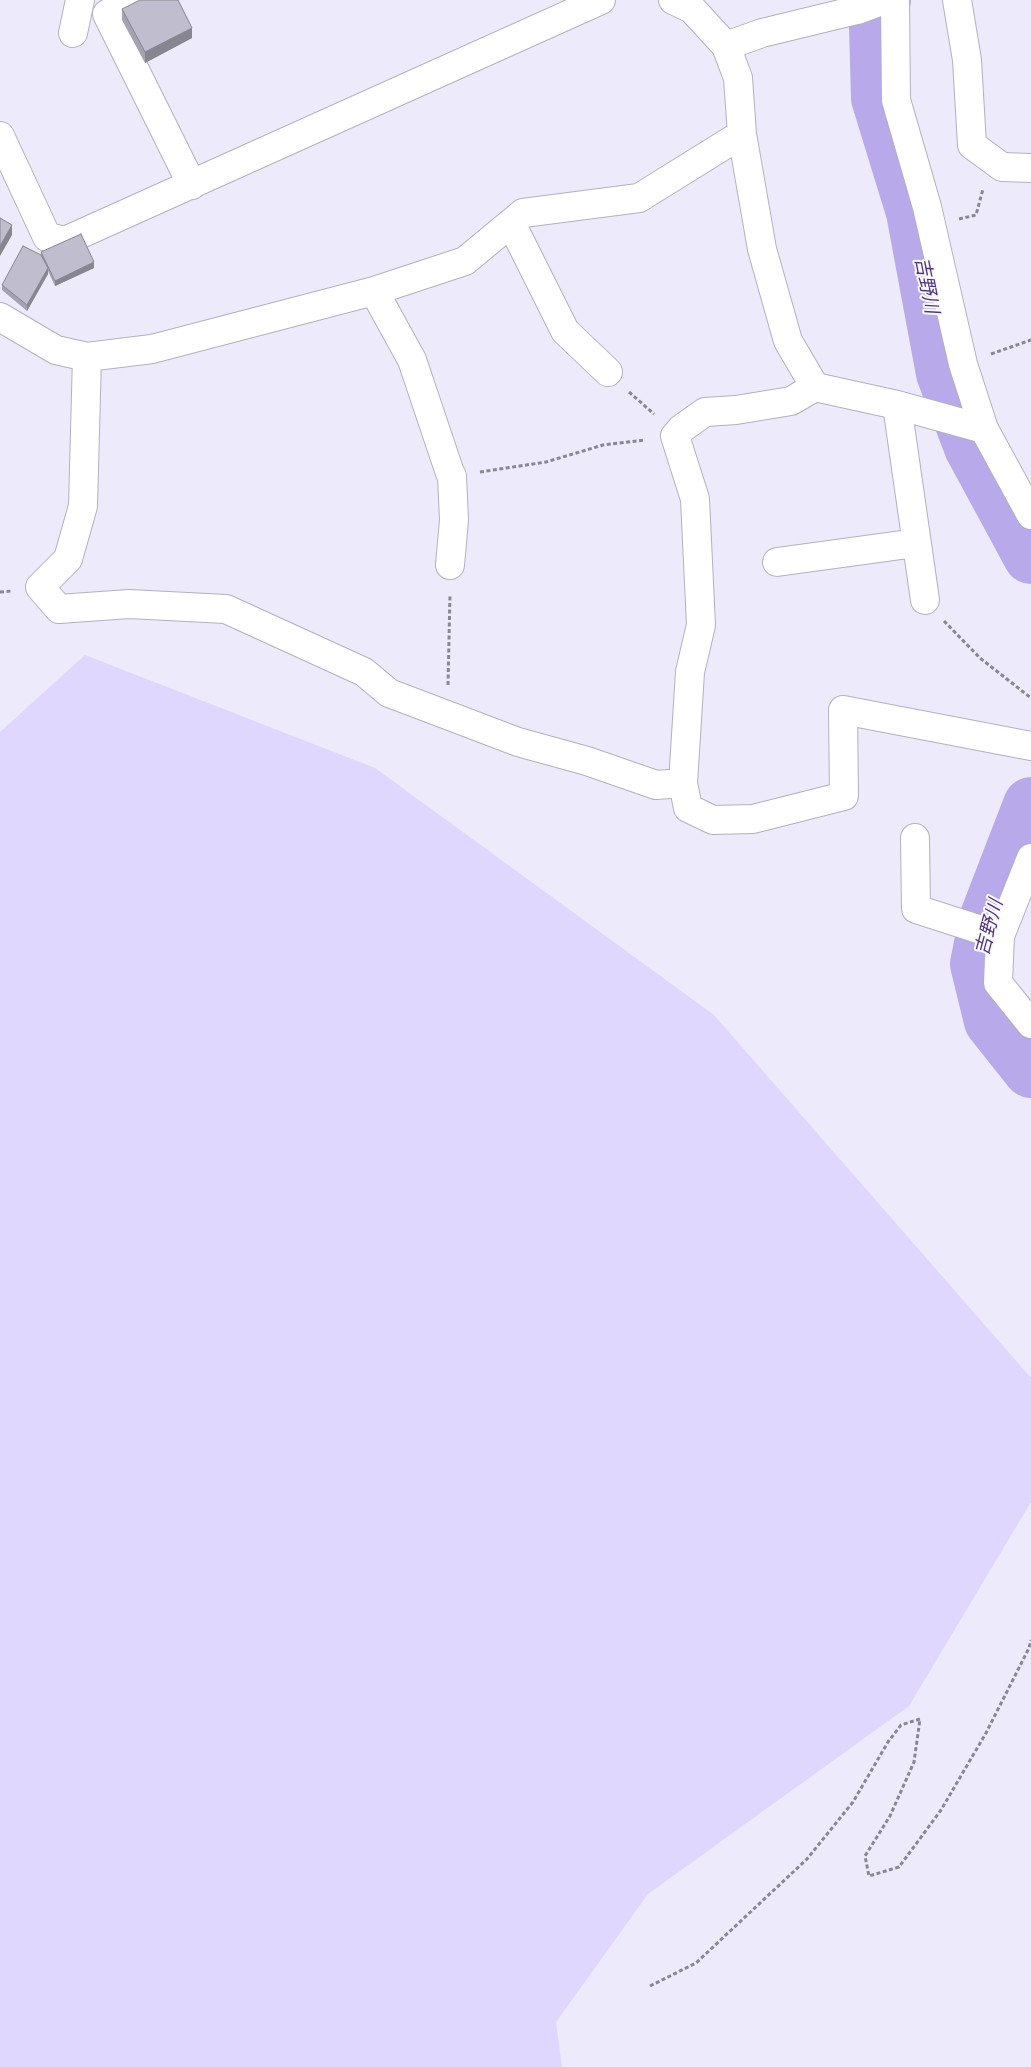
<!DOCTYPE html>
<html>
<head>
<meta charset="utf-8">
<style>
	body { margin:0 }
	canvas { display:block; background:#edeafb }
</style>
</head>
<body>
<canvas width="1031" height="2067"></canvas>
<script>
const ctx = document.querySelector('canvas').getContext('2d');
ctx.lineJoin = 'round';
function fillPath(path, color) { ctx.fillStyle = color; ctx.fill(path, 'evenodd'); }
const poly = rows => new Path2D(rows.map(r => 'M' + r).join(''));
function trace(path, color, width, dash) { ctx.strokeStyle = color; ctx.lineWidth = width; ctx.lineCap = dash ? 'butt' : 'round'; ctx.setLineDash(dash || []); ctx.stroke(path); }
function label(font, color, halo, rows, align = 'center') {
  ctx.font = font + ' Georgia,"Noto Sans JP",serif'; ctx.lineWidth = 4; ctx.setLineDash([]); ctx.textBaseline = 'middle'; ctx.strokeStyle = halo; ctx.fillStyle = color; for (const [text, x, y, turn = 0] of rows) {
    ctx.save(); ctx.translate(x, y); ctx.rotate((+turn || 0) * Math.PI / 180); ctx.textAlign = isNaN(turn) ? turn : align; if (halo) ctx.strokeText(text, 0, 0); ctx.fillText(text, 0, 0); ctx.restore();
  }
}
fillPath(poly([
	[85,655,375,768,714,1015,1031,1378,1031,1502,909,1706,648,1894,556,2022,562,2067,0,2067,0,732]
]), '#dfd7fd');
trace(poly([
	[883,0,877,26,879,98,914,212,944,373,972,447,1031,556],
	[1031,805,987,919,978,964,992,1021,1031,1070]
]), '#b8a9eb', 56);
const street = poly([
	[131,0,107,14,192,185],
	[673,0,692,9,726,46,738,78,742,134,762,249,788,341,815,387],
	[895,0,896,100,927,207,963,364,984,429],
	[957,0,967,60,972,145,1002,167,1031,168],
	[73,33,80,0],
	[726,46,762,33,857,10,884,0],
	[0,136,47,237,65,241,601,0],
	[511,223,565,331,608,372],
	[374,291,412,360,450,473,452,476,454,520,450,565],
	[0,317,56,350,87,357,152,349,374,291,465,261,523,213,639,198,742,134],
	[87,357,83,506,68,559,40,587,59,609,129,604,226,609,364,672,389,693,447,715,518,742,587,761,656,785,683,783],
	[897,405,925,600],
	[1031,515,984,429,897,405,815,387,791,401,736,410,705,412,681,429,675,436,695,499,701,625,690,672,683,783,688,808,713,820,753,819,844,796,843,710,1031,746],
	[777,562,916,543],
	[915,838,916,909,1000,936],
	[1031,858,1000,936,998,983,1031,1024]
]);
trace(street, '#b3b0c0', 30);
trace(poly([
	[959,219,976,215,983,189],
	[991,354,1031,340],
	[629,392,654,414],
	[480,472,546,462,603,445,645,440],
	[0,592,12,591],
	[944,621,980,658,1031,698],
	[448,685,450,594],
	[650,1986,696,1963,807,1859,853,1802,888,1742,901,1725,920,1719,914,1762,890,1816,865,1856,869,1876,899,1867,941,1810,986,1733,1029,1648,1031,1640]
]), '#898793', 3, [4, 2.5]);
trace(street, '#fff', 28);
fillPath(poly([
	[122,9,192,38,145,63,122,20],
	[41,252,94,268,55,286,48,271,48,274,27,311,2,290,2,285,41,256]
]), '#a5a3b1');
fillPath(poly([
	[192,28,192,38,145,63,145,52],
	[12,225,12,235,0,256,0,246],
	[94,262,94,268,55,286,55,281],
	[48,268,48,274,27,311,27,305]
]), '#868590');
const building = poly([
	[140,0,178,0,192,28,145,52,122,9,140,0],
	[0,218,12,225,0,246,0,218],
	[81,234,94,262,55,281,41,252,81,234],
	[23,246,41,255,48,268,27,305,2,285,23,246]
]);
fillPath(building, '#c0bece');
trace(building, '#868590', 1);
label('italic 19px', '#4d3582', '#faf9fd', [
	["吉野川",928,285,79],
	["吉野川",988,927,-75]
]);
</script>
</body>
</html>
